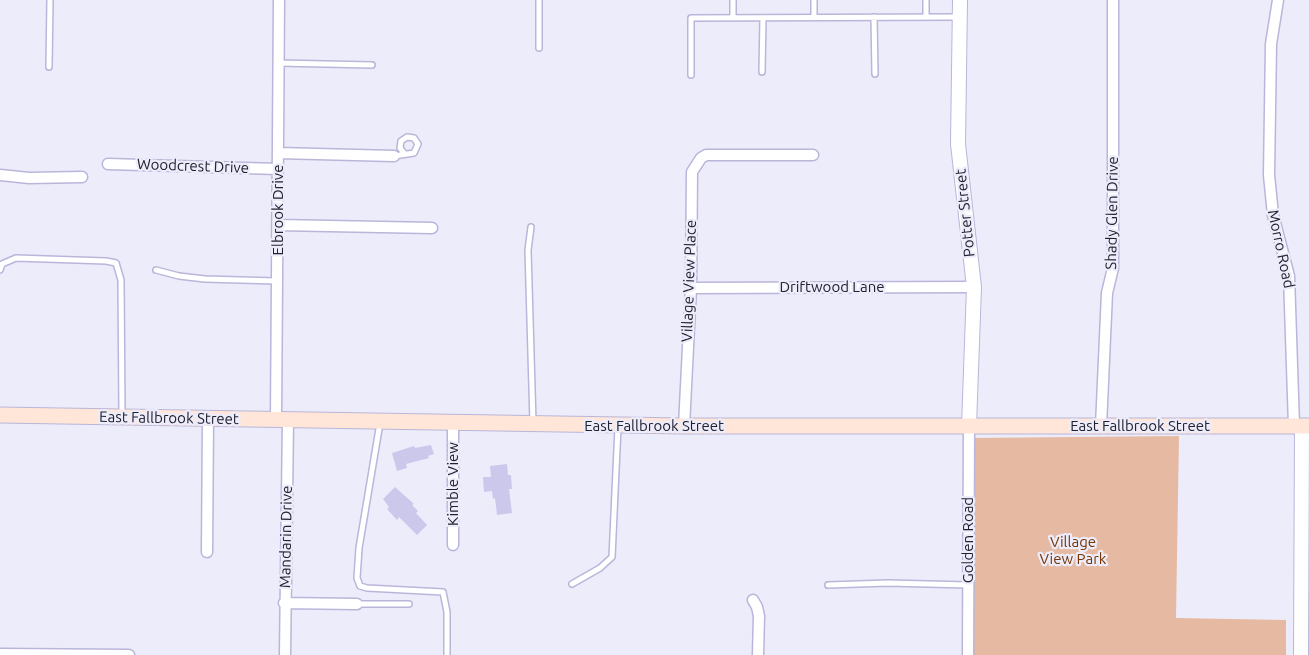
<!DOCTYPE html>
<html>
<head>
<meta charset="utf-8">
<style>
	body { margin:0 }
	canvas { display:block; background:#edecfb }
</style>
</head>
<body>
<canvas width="1309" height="655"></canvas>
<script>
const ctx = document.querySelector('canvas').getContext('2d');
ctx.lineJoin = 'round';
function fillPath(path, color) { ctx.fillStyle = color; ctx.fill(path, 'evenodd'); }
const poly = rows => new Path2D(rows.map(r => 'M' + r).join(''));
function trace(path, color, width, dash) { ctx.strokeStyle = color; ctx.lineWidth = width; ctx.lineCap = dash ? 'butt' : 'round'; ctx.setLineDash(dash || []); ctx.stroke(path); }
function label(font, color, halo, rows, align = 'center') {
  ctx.font = font + ' Ubuntu,sans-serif'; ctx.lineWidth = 4.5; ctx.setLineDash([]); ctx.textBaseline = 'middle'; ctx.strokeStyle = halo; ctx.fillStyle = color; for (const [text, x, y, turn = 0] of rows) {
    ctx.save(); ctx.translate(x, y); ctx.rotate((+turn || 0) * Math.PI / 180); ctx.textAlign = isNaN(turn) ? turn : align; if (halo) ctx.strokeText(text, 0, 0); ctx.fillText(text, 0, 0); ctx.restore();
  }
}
fillPath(poly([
	[1179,436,1176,618,1286,620,1286,655,968,655,970,438]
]), '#e6baa2');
fillPath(poly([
	[431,445,434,454,428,456,429,458,406,464,407,468,397,471,392,453,414,446,415,448],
	[507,464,508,475,511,475,512,489,509,489,512,513,497,515,495,498,493,499,492,491,484,492,483,477,491,477,490,466],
	[395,487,414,504,412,505,418,511,416,513,427,525,417,535,399,517,397,520,387,509,389,507,383,499]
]), '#cbc8ec');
const service = poly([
	[733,0,733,18],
	[814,0,814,17],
	[926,0,926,17],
	[874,17,875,74],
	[539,48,539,0],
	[278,63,372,65],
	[49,67,50,0],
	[762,72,763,18],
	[691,75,691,18,959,17],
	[394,156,414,153,418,144,414,138,407,137,401,141,400,148,404,153],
	[531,227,528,250,533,423],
	[0,270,2,264,16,258,106,261,116,263,121,280,122,415],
	[156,270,179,276,205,279,276,281],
	[380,423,359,548,357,578,360,586,367,588,443,592,447,612,447,655],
	[572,584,600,568,612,557,618,427],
	[828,585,888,583,968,585],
	[357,604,409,604]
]);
const minor = poly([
	[1278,0,1271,44,1269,175,1273,215,1289,276,1294,426],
	[278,153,394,156],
	[108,164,278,169],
	[0,175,29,178,82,177],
	[278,225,432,228],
	[691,288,974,287],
	[276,419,279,0],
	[684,426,691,288,692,172,701,158,706,155,813,155],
	[1101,426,1107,293,1113,268,1113,0],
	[453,545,453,423],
	[207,552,208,418],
	[753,600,757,607,759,616,758,655],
	[284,603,357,604],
	[0,654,129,655],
	[285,655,288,419],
	[968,655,969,426]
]);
const tertiary = poly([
	[960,0,958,144,974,287,969,426],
	[1301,655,1302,426]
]);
const secondary = poly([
	[0,415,684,426,1309,426]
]);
trace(service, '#b9b6da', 8);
trace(minor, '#b9b6da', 13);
trace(tertiary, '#b9b6da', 16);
trace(secondary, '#b9b6da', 17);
trace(service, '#fff', 5);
trace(minor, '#fff', 10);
trace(tertiary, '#fff', 14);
trace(secondary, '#ffe6d8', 15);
label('15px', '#22212f', '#edecfb', [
	["Woodcrest Drive",193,166,2],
	["Elbrook Drive",278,210,-90],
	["Potter Street",965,213,-96],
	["Shady Glen Drive",1112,213,-89],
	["Morro Road",1281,249,78],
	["Village View Place",689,281,-88],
	["Driftwood Lane",832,287],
	["East Fallbrook Street",169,418,1],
	["East Fallbrook Street",654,426],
	["East Fallbrook Street",1140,426],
	["Kimble View",453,484,-90],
	["Mandarin Drive",286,537,-89],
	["Golden Road",968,540,-90]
]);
label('15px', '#773603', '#edecfb', [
	["Village",1073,542],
	["View Park",1073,559]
]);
</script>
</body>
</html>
